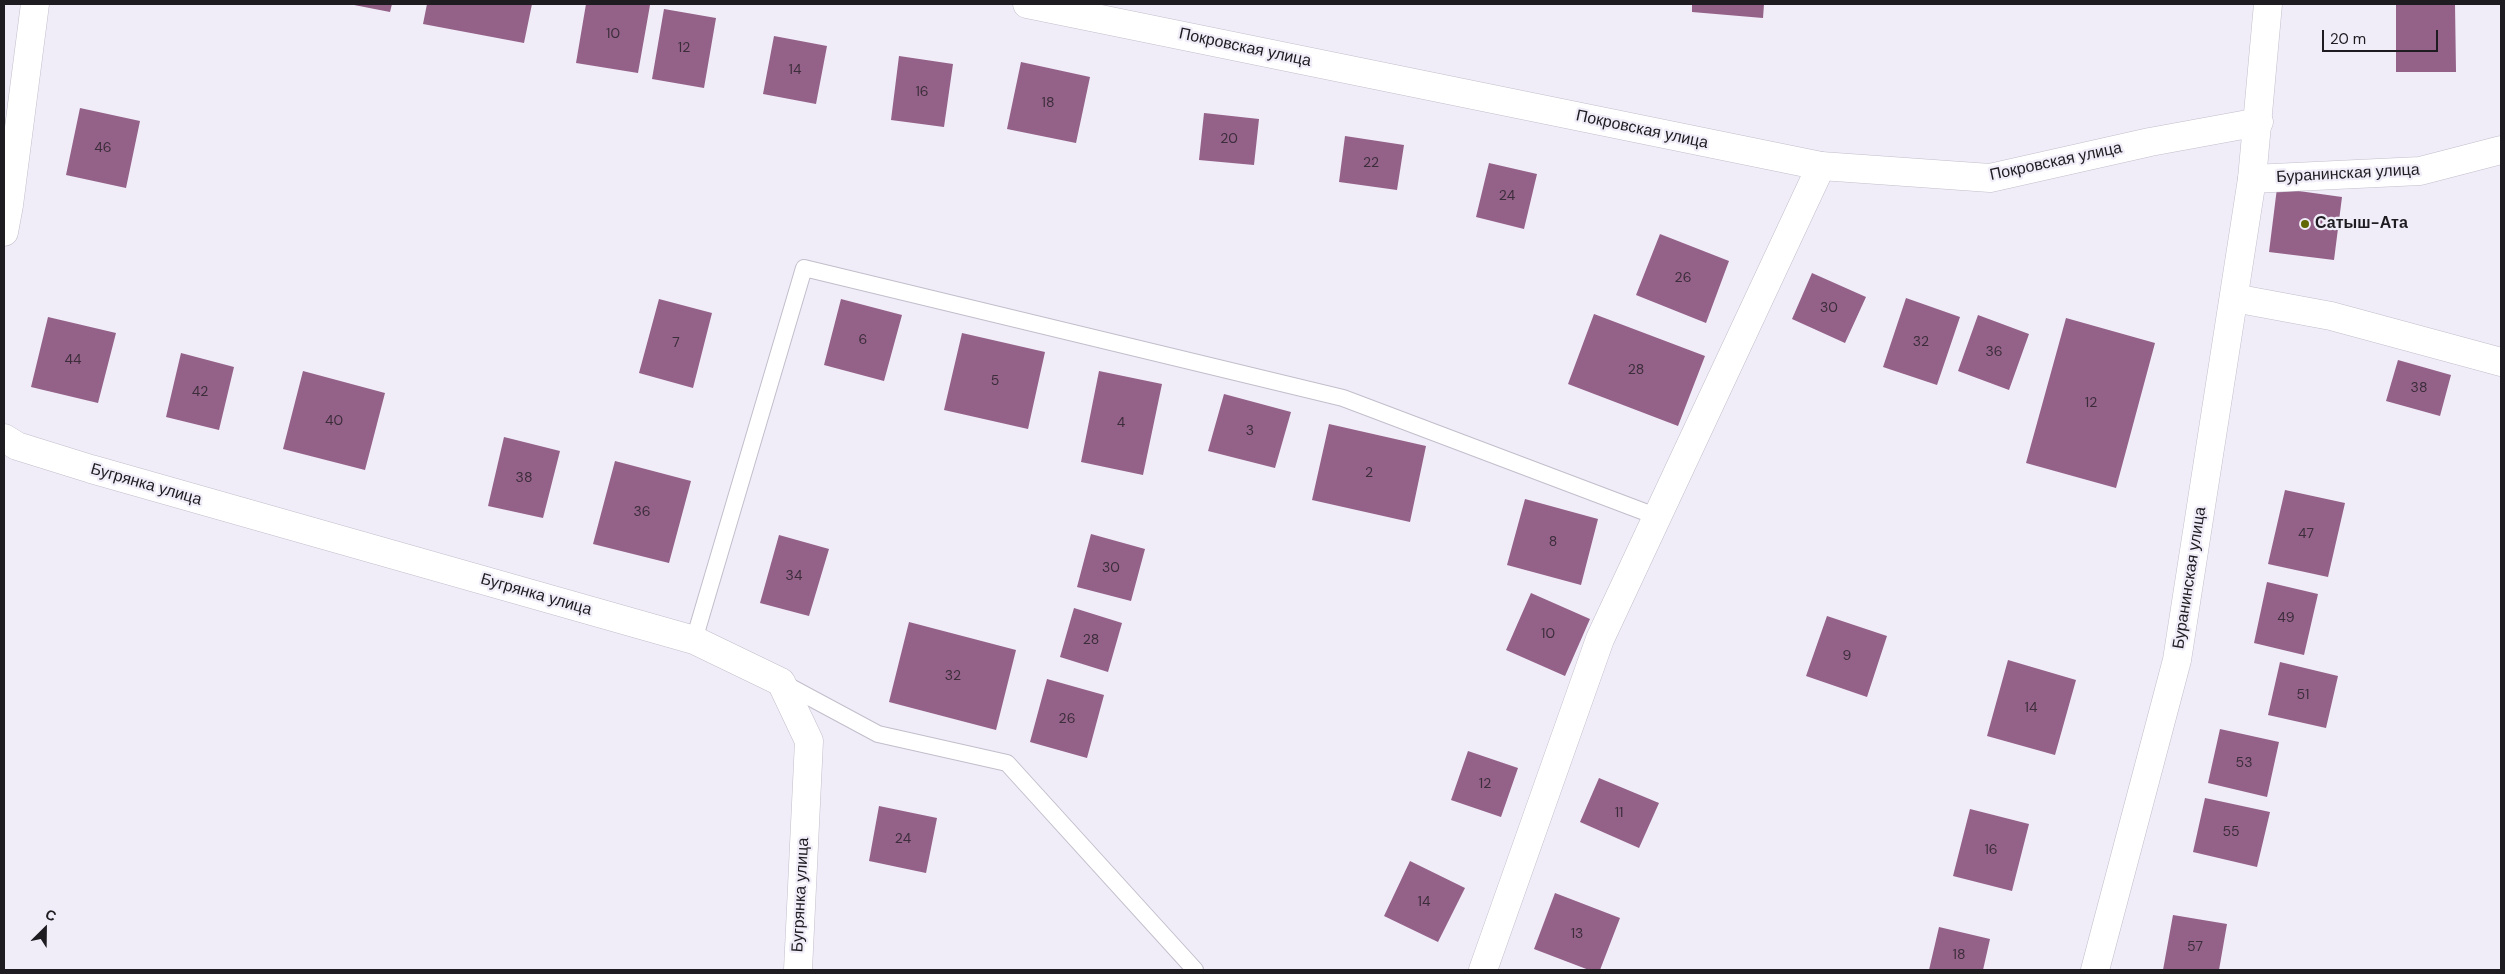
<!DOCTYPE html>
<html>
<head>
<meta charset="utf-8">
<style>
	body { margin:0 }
	#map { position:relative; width:2505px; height:974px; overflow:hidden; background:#f0ecf8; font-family:"DM Sans",sans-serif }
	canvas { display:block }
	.frame { position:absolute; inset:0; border:5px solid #1e1c21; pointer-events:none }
	.north { position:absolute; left:20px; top:904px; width:50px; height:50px; -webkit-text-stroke:4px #f0ecf8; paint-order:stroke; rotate:23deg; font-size:14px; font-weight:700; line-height:20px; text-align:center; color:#1e1c21 }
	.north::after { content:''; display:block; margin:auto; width:18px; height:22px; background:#1e1c21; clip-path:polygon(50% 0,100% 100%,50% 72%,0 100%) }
	.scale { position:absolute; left:2322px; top:30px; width:116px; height:22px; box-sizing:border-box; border:2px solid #1e1c21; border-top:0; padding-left:6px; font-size:15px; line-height:18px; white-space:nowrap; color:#1e1c21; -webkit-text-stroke:4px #f0ecf8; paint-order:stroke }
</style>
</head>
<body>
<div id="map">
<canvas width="2505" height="974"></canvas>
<div class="frame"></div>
<div class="north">С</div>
<div class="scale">20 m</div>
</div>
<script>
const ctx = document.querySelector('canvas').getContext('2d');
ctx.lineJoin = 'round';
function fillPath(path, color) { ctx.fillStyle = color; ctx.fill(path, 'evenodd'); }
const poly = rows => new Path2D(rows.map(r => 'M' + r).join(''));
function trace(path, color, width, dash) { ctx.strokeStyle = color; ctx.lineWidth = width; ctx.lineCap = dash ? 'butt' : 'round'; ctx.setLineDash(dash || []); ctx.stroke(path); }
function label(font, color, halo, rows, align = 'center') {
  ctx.font = font + ' "DM Sans",sans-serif'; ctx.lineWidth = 4.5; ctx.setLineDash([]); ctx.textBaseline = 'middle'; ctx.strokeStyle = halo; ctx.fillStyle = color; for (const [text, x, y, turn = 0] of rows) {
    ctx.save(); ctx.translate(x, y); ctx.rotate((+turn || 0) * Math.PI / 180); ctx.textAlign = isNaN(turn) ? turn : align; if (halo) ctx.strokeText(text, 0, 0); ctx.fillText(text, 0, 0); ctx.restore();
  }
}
fillPath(poly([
	[349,4,392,4,390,12],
	[427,4,532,4,524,43,423,24],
	[586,4,650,5,638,73,576,63],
	[1692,4,1764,4,1763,18,1692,12],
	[2396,4,2455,4,2456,72,2396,72],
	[664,9,716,18,704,88,652,79],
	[774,36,827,46,816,104,763,94],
	[899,56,953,64,944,127,891,120],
	[1021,62,1090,77,1076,143,1007,129],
	[80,108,140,121,126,188,66,175],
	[1204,113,1259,119,1254,165,1199,160],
	[1345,136,1404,145,1397,190,1339,182],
	[1489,163,1537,174,1524,229,1476,217],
	[2277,188,2342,197,2334,260,2269,252],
	[1660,234,1729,261,1706,323,1636,295],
	[1812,273,1866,297,1845,343,1792,319],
	[1906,298,1960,317,1937,385,1883,367],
	[659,299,712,313,693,388,639,373],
	[841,299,902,315,884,381,824,365],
	[1594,314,1705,356,1678,426,1568,384],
	[1978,315,2029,334,2009,390,1958,371],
	[48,317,116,333,98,403,31,387],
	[2066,318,2155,343,2116,488,2026,463],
	[962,333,1045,352,1028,429,944,410],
	[181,353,234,367,219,430,166,417],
	[2398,360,2451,375,2440,416,2386,401],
	[303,371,385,393,365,470,283,449],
	[1099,371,1162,384,1143,475,1081,462],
	[1224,394,1291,412,1275,468,1208,451],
	[1329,424,1426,446,1410,522,1312,500],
	[504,437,560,451,543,518,488,506],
	[615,461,691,481,669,563,593,544],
	[2285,490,2345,503,2328,577,2268,564],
	[1525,499,1598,519,1581,585,1507,565],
	[1091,534,1145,549,1131,601,1077,587],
	[779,535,829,549,809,616,760,603],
	[2267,582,2318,594,2304,655,2254,643],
	[1531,593,1590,619,1565,676,1506,650],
	[1074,608,1122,623,1108,672,1060,657],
	[1827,616,1887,636,1867,697,1806,676],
	[909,622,1016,650,996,730,889,702],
	[2008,660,2076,680,2055,755,1987,736],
	[2280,662,2338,676,2326,728,2268,715],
	[1047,679,1104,695,1087,758,1030,742],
	[2220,729,2279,742,2267,797,2208,783],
	[1468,751,1518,768,1501,817,1451,800],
	[1599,778,1659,803,1639,848,1580,822],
	[2205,798,2270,812,2257,867,2193,852],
	[879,806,937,818,926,873,869,861],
	[1970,809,2029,824,2012,891,1953,876],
	[1410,861,1465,888,1438,942,1384,916],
	[1555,893,1620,918,1600,970,1589,970,1534,949],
	[2173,915,2227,924,2219,970,2163,970],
	[1939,927,1990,939,1983,970,1929,970]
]), '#946188');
const service = poly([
	[694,640,804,268,1343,398,1658,517],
	[783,683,878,734,1007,763,1195,970]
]);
const minor = poly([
	[2252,179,2420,171,2501,150],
	[4,232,9,205,35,4],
	[2234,298,2331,316,2501,362],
	[4,438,17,446,91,469,694,640,781,682,809,741,798,970],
	[1483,970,1600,639,1821,166]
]);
const tertiary = poly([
	[1027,4,1821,166,1990,178,2150,142,2259,122]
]);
const secondary = poly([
	[2095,970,2177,660,2252,179,2268,4]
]);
trace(service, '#c2becb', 18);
trace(minor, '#c2becb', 29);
trace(tertiary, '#c2becb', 29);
trace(secondary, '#c2becb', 29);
trace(service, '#fff', 16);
trace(minor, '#fff', 28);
trace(tertiary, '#fff', 28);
trace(secondary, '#fff', 28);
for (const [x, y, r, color] of [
	[2305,224,5,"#616705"]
]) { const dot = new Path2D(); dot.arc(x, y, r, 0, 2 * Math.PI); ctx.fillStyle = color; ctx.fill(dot); trace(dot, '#f0ecf8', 2); }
label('14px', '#3c2d3b', null, [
	["10",613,34],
	["12",684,48],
	["14",795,70],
	["16",922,92],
	["18",1048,103],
	["20",1229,139],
	["46",103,148],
	["22",1371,163],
	["24",1507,196],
	["26",1683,278],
	["30",1829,308],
	["6",863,340],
	["32",1921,342],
	["7",676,343],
	["36",1994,352],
	["44",73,360],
	["28",1636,370],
	["5",995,381],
	["38",2419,388],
	["42",200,392],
	["12",2091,403],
	["40",334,421],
	["4",1121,423],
	["3",1250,431],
	["2",1369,473],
	["38",524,478],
	["36",642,512],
	["47",2306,534],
	["8",1553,542],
	["30",1111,568],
	["34",794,576],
	["49",2286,618],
	["10",1548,634],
	["28",1091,640],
	["9",1847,656],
	["32",953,676],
	["51",2303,695],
	["14",2031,708],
	["26",1067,719],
	["53",2244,763],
	["12",1485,784],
	["11",1619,813],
	["55",2231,832],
	["24",903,839],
	["16",1991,850],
	["14",1424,902],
	["13",1577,934],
	["57",2195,947],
	["18",1959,955]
]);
label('16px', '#1e1c21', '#f0ecf8', [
	["Покровская улица",1245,48,12],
	["Покровская улица",1642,130,12],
	["Покровская улица",2056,162,-12],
	["Буранинская улица",2348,174,-3],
	["Бугрянка улица",146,485,16],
	["Буранинская улица",2190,578,-81],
	["Бугрянка улица",536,595,16],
	["Бугрянка улица",801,895,-87]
]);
label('bold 16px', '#1e1c21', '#f0ecf8', [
	["Сатыш-Ата",2315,224]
], 'left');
</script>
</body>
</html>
